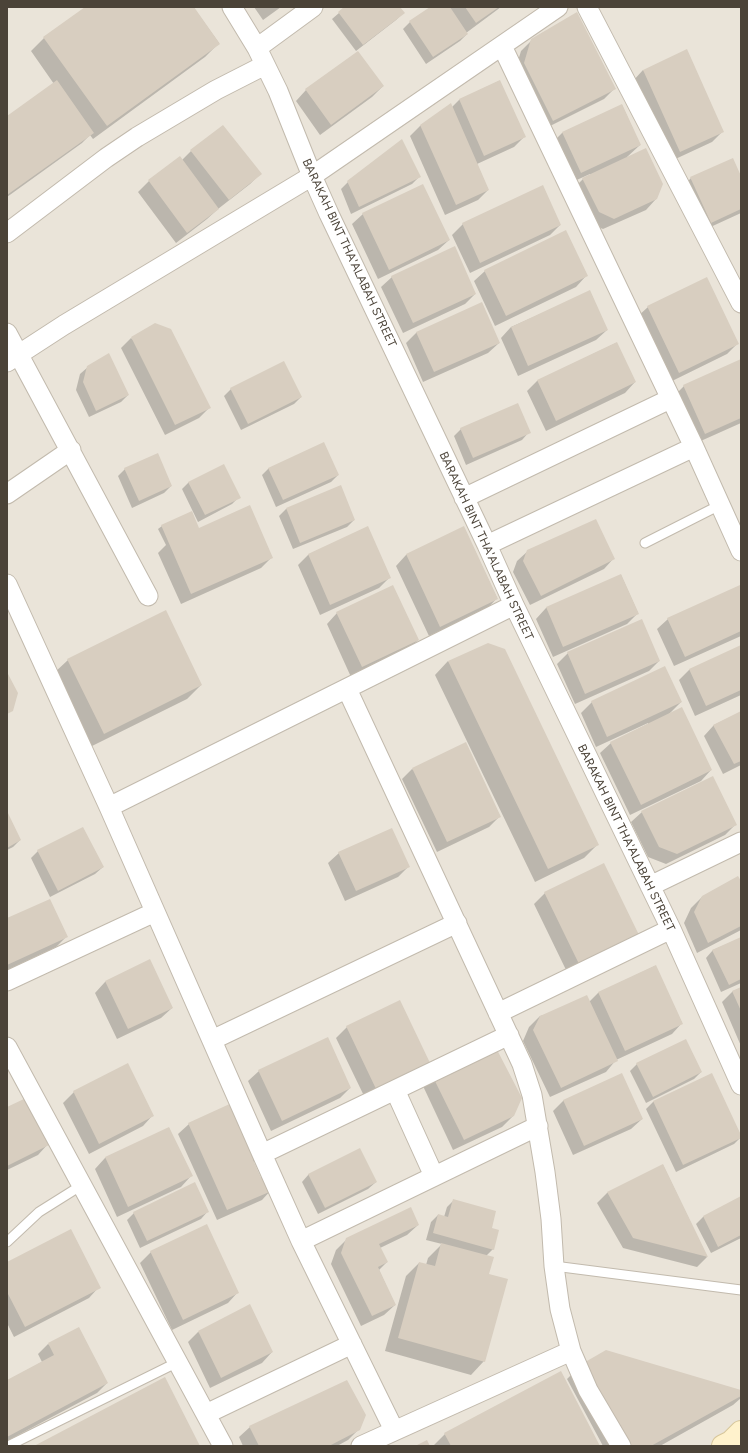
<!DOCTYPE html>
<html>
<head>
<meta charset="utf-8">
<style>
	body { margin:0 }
	#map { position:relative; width:748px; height:1453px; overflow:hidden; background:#f6f2eb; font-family:Figtree,sans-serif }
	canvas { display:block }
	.frame { position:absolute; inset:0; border:8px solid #4b4338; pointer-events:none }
</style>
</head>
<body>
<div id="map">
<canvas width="748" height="1453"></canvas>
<div class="frame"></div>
</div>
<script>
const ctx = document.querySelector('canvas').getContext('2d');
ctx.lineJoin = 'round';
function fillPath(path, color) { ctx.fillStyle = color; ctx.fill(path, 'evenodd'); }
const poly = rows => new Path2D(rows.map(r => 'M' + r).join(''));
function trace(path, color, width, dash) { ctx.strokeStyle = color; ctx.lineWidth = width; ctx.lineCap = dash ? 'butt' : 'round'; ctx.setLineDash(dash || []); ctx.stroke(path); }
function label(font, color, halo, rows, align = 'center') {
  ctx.font = font + ' Figtree,sans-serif'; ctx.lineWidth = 3; ctx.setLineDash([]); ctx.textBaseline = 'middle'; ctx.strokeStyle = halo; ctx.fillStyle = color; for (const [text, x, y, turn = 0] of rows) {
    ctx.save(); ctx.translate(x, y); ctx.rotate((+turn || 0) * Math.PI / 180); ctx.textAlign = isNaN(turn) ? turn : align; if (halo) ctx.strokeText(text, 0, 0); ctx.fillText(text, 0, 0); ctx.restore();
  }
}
fillPath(poly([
	[7,7,741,7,741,1446,7,1446]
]), '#eae4d9');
fillPath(poly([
	[87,7,193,7,219,43,205,57,93,139,90,135,82,143,7,197,7,117,54,84,31,51,44,38],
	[254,7,281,7,263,20],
	[346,7,399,7,403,13,396,20,356,51,332,19],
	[432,7,501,7,466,33,467,34,460,41,426,64,403,29,410,22],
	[532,40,615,88,604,99,542,130,514,74,521,51],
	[643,70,723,131,712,142,669,162,633,81],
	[499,81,524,137,514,147,477,164,488,190,478,200,445,215,410,136,420,126,452,107,459,100],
	[383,86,372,97,320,135,296,101,306,90],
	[622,105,640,145,627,157,656,199,646,210,603,229,588,223,572,190,583,179,591,175,590,174,570,183,552,143,562,133],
	[191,151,260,174,250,184,218,209,207,219,176,243,138,192,149,181,180,158,182,160],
	[419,177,412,184,351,214,341,189,348,182],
	[691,178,741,178,741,213,704,230,684,185],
	[363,214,449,240,438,250,378,279,352,224],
	[463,224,560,225,550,235,470,273,452,235],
	[485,271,586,276,576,287,495,326,474,281],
	[392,277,475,294,465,304,403,333,381,287],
	[590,292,607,330,596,340,518,376,501,338,511,327],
	[648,307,737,344,727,354,668,383,637,317],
	[417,332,499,343,488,353,423,382,406,343],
	[131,338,209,408,199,418,165,435,121,348],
	[616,343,635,382,625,393,546,431,527,391,537,381],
	[741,361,741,423,694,444,673,397,684,386],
	[88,367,128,395,121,402,89,417,76,390,80,374],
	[231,389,301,397,294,404,241,430,224,396],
	[461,429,529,432,522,440,466,465,454,436],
	[269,468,338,475,331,482,276,507,262,475],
	[125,469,171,486,164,493,132,508,118,476],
	[189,482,239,497,232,504,198,522,182,489],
	[286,509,354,520,347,527,293,549,279,516],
	[162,526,198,529,272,557,261,568,181,604,158,553,166,545,158,529],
	[367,528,389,578,379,588,320,615,298,565,308,555],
	[464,528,497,598,487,609,429,636,396,566,406,555],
	[528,551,614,558,604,569,530,605,513,572,517,561],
	[621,575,638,613,627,624,553,657,536,619,546,608],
	[741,591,741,636,674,666,657,629,668,619],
	[337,613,418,640,408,650,351,677,327,624],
	[741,646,741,695,695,716,679,680,689,670],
	[568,653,659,661,649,671,575,704,557,664],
	[68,660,201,685,187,699,90,747,54,673],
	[448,661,598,844,584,858,535,882,435,675],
	[592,702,681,702,668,715,711,770,701,781,630,815,600,753,611,743,648,724,648,723,596,747,581,713],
	[741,712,741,765,723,774,704,736,714,725],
	[412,769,500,816,489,827,437,852,402,779],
	[642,812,735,825,725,835,666,864,648,857,631,822],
	[7,814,20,840,13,847,7,850],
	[38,851,103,867,95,874,50,897,31,858],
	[339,853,408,867,398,877,345,901,328,863],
	[741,882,741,930,697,953,684,923,691,908,702,897],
	[545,893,627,945,568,974,534,904],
	[7,919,66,937,56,947,7,970],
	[741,938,741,983,721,992,706,958,713,950],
	[149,961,172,1008,161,1018,117,1039,95,993,105,982],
	[655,966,682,1023,672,1034,616,1060,606,1072,550,1097,523,1041,529,1027,540,1016,589,1002,598,993],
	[741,988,741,1046,722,1002,733,991],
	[347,1027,430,1065,366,1100,336,1038],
	[637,1064,701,1072,694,1079,646,1103,630,1071],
	[259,1071,350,1088,340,1098,271,1131,248,1081],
	[711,1075,741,1137,734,1144,676,1172,646,1109,653,1102],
	[433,1076,513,1116,502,1127,453,1150,423,1086],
	[74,1092,153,1115,143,1126,89,1154,63,1103],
	[564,1100,642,1119,631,1129,573,1155,553,1111],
	[7,1108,48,1144,38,1155,7,1170],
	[189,1124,258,1157,253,1162,261,1179,272,1189,262,1200,217,1220,178,1134],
	[169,1128,191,1176,181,1187,117,1217,95,1169,105,1158],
	[663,1165,707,1257,697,1267,623,1248,597,1203,607,1193],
	[309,1174,376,1182,368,1189,318,1214,302,1182],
	[741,1197,741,1238,711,1253,696,1224,703,1217],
	[454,1200,490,1228,493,1249,486,1256,488,1274,484,1361,471,1375,385,1351,406,1276,419,1263,426,1265,428,1258,442,1244,426,1240,431,1222,438,1215,444,1217,447,1207],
	[208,1211,201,1219,140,1248,127,1220,134,1213],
	[418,1225,407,1235,380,1248,387,1262,379,1270,395,1305,384,1315,361,1326,331,1264,336,1250,347,1239],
	[151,1252,238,1292,228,1303,172,1330,140,1263],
	[7,1263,99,1287,89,1298,14,1337,7,1323],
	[198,1332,272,1352,262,1363,210,1388,188,1342],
	[48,1344,107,1383,97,1393,7,1441,7,1381,42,1362,38,1354],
	[580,1366,741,1391,741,1398,733,1405,660,1446,603,1446,567,1379],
	[250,1427,359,1429,348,1440,337,1446,243,1446,239,1437],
	[445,1434,599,1446,433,1446]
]), '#0003');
fillPath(poly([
	[85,7,194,7,220,44,107,126,43,37],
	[344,7,400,7,405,13,363,45,338,12],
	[430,7,450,7,468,34,433,57,409,21],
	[465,7,499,7,476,23],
	[577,12,616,89,553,121,524,63,531,39],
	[687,49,724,132,680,152,643,70],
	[358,51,384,86,331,125,305,89],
	[57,80,94,133,7,195,7,116],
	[500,80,526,137,484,156,459,99],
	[451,103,489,190,456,205,420,125],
	[622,104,641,145,581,173,562,132],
	[223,125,262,174,229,200,190,150],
	[402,139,421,177,359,207,347,181],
	[646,148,663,184,657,199,614,219,599,212,582,178],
	[180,156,219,209,187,233,148,180],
	[733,158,741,176,741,209,711,223,690,177],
	[423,184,450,240,389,270,362,213],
	[543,185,561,225,480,263,462,223],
	[566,230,588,276,506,316,484,270],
	[455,246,476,294,413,323,391,276],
	[707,277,739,344,679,373,647,306],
	[590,290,608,330,528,366,511,327],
	[482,302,500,343,434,372,416,332],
	[155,323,171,329,211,408,175,425,131,337],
	[617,342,636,382,556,421,537,380],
	[109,353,129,395,96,411,83,382,87,366],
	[741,359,741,418,705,434,683,385],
	[284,361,302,397,248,424,230,388],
	[518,403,531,433,473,458,460,428],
	[324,442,339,475,283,500,268,468],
	[158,453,172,486,139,501,124,468],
	[224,464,241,498,205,515,188,482],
	[341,485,355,520,300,543,286,508],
	[250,505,273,558,191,594,161,525,192,511,199,528],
	[596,519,615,559,541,596,523,561,527,550],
	[368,526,391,578,330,605,308,554],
	[464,526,498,599,440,627,406,554],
	[621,574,639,614,563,647,546,607],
	[393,585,419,640,362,667,336,612],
	[740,585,741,588,741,631,685,657,667,618],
	[166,610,202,685,104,734,67,659],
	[642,619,660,661,585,694,567,652],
	[488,643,505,649,599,845,548,869,448,661],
	[741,645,741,690,706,706,689,669],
	[665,666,682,702,607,737,591,701],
	[7,672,18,693,13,711,7,714],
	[682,707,712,770,641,805,610,742],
	[741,711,741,761,734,764,713,725],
	[466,742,501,817,447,842,412,768],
	[713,776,737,825,677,854,659,847,641,811],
	[7,811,21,840,7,848],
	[83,827,104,867,58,891,37,850],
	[392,828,410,867,356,891,338,852],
	[604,863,639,935,579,964,544,892],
	[738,876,741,881,741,926,708,943,694,912,702,896],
	[50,899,68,937,7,965,7,918],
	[741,937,741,979,729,985,712,950],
	[150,959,173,1008,128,1029,105,981],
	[656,965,683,1024,625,1051,598,992],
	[741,987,741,1011,732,991],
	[587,995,618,1061,561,1088,533,1030,540,1016],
	[400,1000,431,1065,377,1091,346,1026],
	[328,1037,351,1088,282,1121,258,1070],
	[686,1039,702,1072,653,1097,636,1063],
	[494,1044,522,1098,514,1116,464,1140,432,1075],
	[128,1063,154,1116,99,1144,73,1091],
	[622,1073,643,1119,584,1146,563,1100],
	[712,1073,741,1135,741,1138,683,1165,653,1101],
	[26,1098,49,1145,7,1166,7,1107],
	[234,1102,259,1157,253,1160,261,1178,267,1175,274,1190,227,1210,188,1123],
	[169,1127,193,1176,128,1207,105,1157],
	[360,1148,377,1182,325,1208,308,1174],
	[663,1164,708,1257,633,1238,607,1192],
	[195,1182,209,1212,147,1241,133,1212],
	[741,1196,741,1235,718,1247,703,1216],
	[453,1199,496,1211,492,1228,499,1230,494,1250,433,1233,438,1214,448,1217],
	[411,1207,419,1225,379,1244,388,1262,378,1267,396,1305,372,1316,341,1253,346,1238],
	[207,1224,239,1293,183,1320,150,1251],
	[71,1229,101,1288,25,1327,7,1292,7,1262],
	[441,1243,494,1257,489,1274,508,1279,485,1362,398,1338,419,1262,435,1266],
	[250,1304,273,1352,221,1378,198,1331],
	[79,1327,108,1383,7,1437,7,1380,54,1355,48,1343],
	[606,1350,741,1390,741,1396,651,1446,623,1446,580,1365],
	[561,1371,600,1446,451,1446,444,1433],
	[165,1377,200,1446,34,1446],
	[347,1380,366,1415,360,1430,329,1446,259,1446,249,1426],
	[427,1440,430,1446,415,1446]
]), '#d8cec0');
const lane = poly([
	[645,543,720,505],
	[7,1242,39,1212,82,1185],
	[554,1266,741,1290],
	[8,1446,178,1362]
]);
const street = poly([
	[232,7,257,48,278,91,312,176,329,214,487,545,514,605,671,929,741,1085],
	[587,7,741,303],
	[502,46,694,447,741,551],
	[257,48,313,7],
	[7,233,106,158,137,137,216,90,265,65],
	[7,333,148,596],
	[7,362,64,325,312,176,558,7],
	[7,494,71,450],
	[464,498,670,399],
	[487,545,694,447],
	[7,584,109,807,262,1154,301,1241,394,1430],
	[347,689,522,1064,532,1095,545,1172,551,1219,554,1266,560,1309,571,1351,588,1390,621,1446],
	[109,807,514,605],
	[650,886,741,842],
	[7,981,155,912],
	[498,1013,671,929],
	[212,1040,457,923],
	[7,1047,223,1446],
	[395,1090,434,1176],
	[262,1154,509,1035],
	[301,1241,538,1126],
	[206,1414,352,1344],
	[361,1446,571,1351]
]);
const secondary = poly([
	[723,1446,731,1442,741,1432]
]);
trace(lane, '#c2baad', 11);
trace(street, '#c2baad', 21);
trace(secondary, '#d7c69a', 24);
trace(lane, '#fff', 9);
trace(street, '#fff', 19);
trace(secondary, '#fff2cc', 22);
label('12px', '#4b4338', '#fff', [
	["BARAKAH BINT THA'ALABAH STREET",349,253,65],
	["BARAKAH BINT THA'ALABAH STREET",486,546,65],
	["BARAKAH BINT THA'ALABAH STREET",626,838,64]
]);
</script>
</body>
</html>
